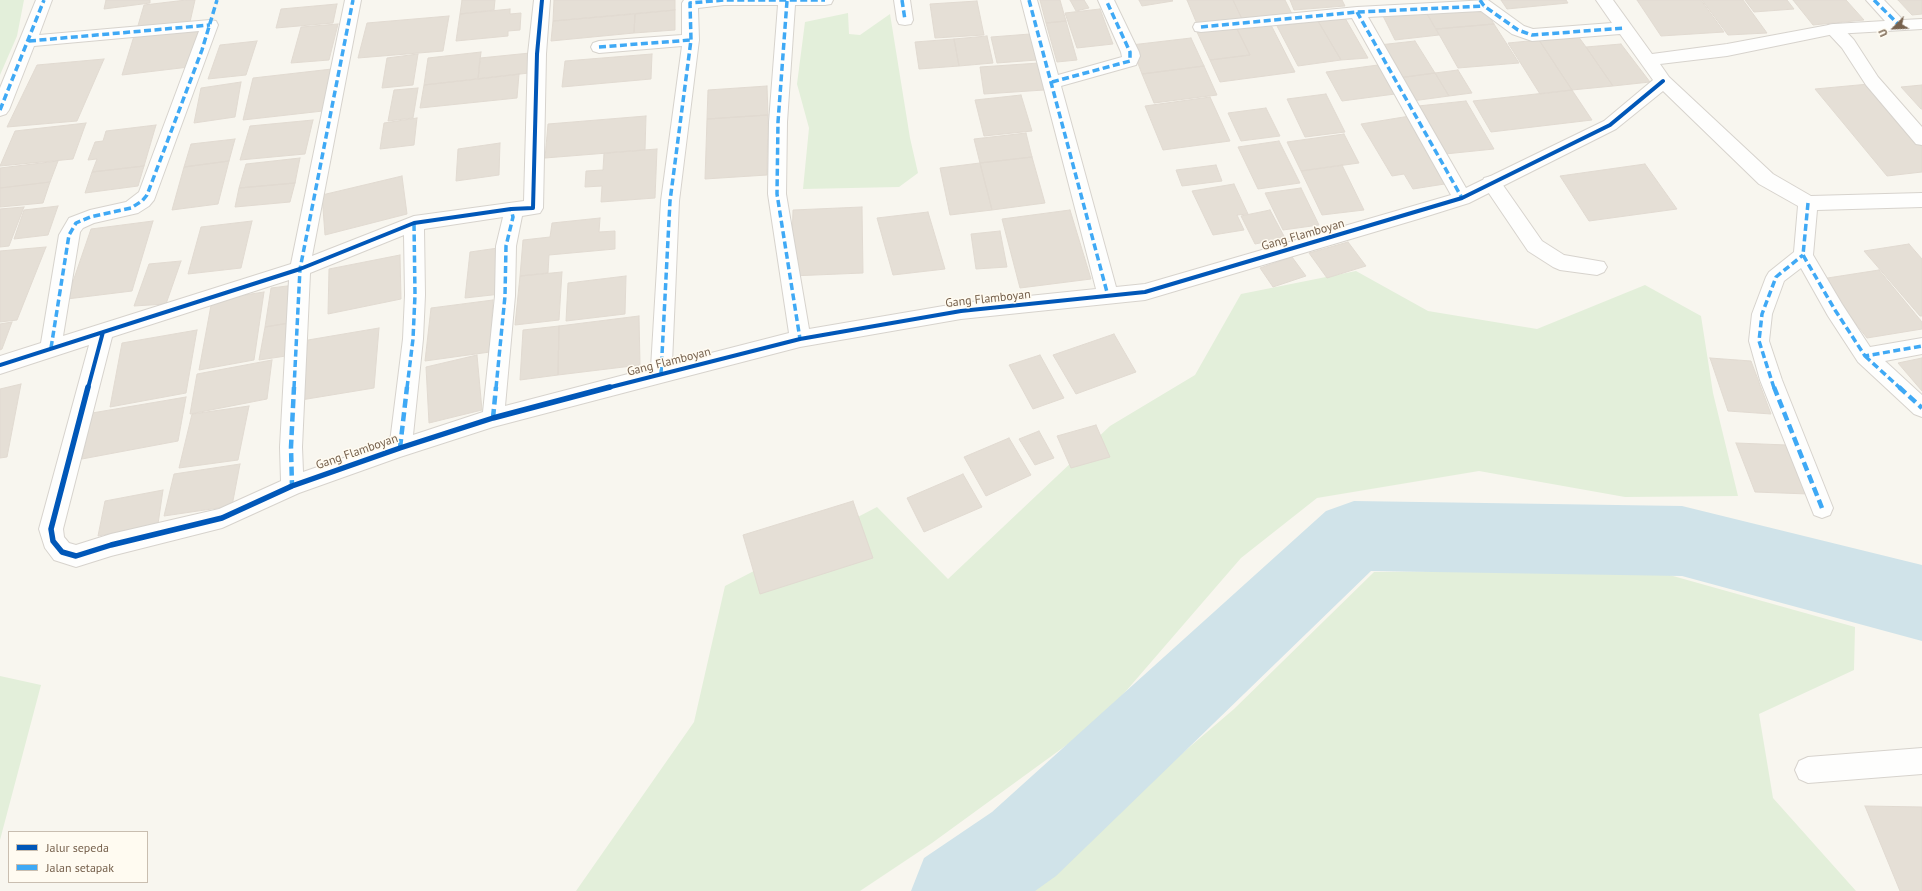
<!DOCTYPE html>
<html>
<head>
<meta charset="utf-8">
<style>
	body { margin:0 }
	#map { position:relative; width:1922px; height:891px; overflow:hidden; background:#f8f6ef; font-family:"PT Sans",sans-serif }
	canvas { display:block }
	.legend { position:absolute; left:8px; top:831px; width:140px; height:52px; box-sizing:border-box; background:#fffbf1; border:1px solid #c9beb0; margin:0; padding:5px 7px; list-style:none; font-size:12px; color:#77624e }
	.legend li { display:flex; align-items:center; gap:8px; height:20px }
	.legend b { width:20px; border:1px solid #c9beb0 }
	.north { position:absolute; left:1874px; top:8px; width:40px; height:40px; -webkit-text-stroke:3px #fffbf1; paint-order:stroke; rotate:246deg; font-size:11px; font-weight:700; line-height:16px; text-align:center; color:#77624e }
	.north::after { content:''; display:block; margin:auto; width:14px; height:18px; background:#77624e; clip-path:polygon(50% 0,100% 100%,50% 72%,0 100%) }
</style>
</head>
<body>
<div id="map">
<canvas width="1922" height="891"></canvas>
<ul class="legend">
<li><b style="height:5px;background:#0057b8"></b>Jalur sepeda</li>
<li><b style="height:5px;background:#3fa9f5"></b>Jalan setapak</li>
</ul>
<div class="north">U</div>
</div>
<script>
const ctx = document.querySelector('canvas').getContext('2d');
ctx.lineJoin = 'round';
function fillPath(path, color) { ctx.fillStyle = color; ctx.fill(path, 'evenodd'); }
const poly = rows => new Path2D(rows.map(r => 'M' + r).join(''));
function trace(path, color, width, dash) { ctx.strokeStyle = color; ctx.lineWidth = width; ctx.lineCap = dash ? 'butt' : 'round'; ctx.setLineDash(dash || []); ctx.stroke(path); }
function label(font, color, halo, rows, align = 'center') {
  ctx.font = font + ' "PT Sans",sans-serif'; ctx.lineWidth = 3; ctx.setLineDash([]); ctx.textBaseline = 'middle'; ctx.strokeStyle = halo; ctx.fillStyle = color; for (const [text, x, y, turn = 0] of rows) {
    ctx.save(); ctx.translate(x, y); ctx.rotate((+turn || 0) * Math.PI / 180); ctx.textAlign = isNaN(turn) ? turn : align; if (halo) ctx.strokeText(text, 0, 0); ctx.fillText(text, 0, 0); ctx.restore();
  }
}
fillPath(poly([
	[0,0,24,0,17,36,0,75],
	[848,13,849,34,860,35,890,14,910,138,918,173,899,187,803,189,809,128,797,84,805,22],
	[1356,271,1428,311,1537,329,1645,285,1701,316,1713,393,1738,496,1625,497,1479,471,1317,498,1241,558,1101,720,932,843,860,891,576,891,694,722,725,586,877,507,948,579,1110,426,1195,375,1241,294],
	[1648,569,1855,627,1854,670,1759,714,1773,798,1856,891,1021,891,1234,709,1374,572],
	[0,676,41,685,0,840]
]), '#e3efda');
fillPath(poly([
	[1354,501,1682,506,1922,565,1922,641,1682,576,1371,571,1056,876,1035,891,911,891,924,858,992,812,1326,511,1354,501]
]), '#d0e3e9');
const building = poly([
	[106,0,150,0,150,3,104,9,106,0],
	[186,0,195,0,190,22,137,29,144,5,186,0],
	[462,0,495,0,494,10,460,14,462,0],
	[554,0,675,0,675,10,553,21,554,0],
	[1040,0,1060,0,1066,21,1046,23,1040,0],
	[1070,0,1084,0,1089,8,1076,11,1070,0],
	[1139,0,1172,0,1173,1,1142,6,1139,0],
	[1187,0,1233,0,1242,19,1197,24,1187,0],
	[1233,0,1285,0,1292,14,1242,19,1233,0],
	[1290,0,1342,0,1345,6,1294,10,1290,0],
	[1501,0,1566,0,1568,3,1507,9,1501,0],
	[1637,0,1701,0,1724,32,1661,36,1637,0],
	[1702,0,1743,0,1767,33,1728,35,1702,0],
	[1745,0,1787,0,1794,9,1754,12,1745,0],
	[1793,0,1846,0,1864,20,1813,25,1793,0],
	[1898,0,1922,0,1922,14,1912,15,1898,0],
	[977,1,984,35,935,38,930,4,977,1],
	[337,4,333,23,276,28,281,9,337,4],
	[1483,6,1494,24,1436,29,1426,12,1483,6],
	[510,9,510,14,521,13,520,30,508,31,508,36,456,41,460,14,510,9],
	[1100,9,1113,44,1077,48,1065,13,1100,9],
	[675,10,675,30,634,33,635,14,675,10],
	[1426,12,1439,35,1395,40,1383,16,1426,12],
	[635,14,634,33,551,41,553,21,635,14],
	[449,16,443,51,358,58,367,23,449,16],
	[1345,18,1368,58,1341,60,1318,21,1345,18],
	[1066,21,1077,60,1057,62,1046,23,1066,21],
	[1318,21,1341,60,1298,66,1277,26,1318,21],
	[1270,23,1295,72,1220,82,1210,60,1250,55,1236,27,1270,23],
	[338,24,329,60,291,63,301,27,338,24],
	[1494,24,1519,63,1458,68,1436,29,1494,24],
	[1236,27,1250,55,1210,60,1197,32,1236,27],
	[200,29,189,67,122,75,134,36,200,29],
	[1030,34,1037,60,997,63,991,37,1030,34],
	[987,36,993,63,959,66,954,39,987,36],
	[1578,36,1586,47,1613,86,1572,90,1539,40,1578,36],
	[1191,38,1204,66,1142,74,1131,45,1191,38],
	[954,39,959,66,919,69,915,42,954,39],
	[1539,40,1572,90,1540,94,1508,43,1539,40],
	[257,41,246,75,208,79,220,45,257,41],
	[1415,41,1435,73,1398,78,1379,45,1415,41],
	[1621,44,1650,82,1613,86,1586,47,1621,44],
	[481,52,478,79,424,85,428,58,481,52],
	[530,53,529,73,478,79,480,58,530,53],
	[418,54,413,85,382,88,387,58,418,54],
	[652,54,651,79,562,87,565,61,652,54],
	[104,59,77,121,7,127,37,65,104,59],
	[1039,63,1044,90,984,94,980,67,1039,63],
	[1378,65,1395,94,1342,101,1326,72,1378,65],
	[1204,66,1217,95,1154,103,1142,74,1204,66],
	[332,69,323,111,243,120,253,78,332,69],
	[1458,70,1472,93,1449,96,1435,73,1458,70],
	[1435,73,1449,96,1412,101,1398,78,1435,73],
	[519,74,517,98,420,108,424,85,519,74],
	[241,82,235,117,194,123,201,88,241,82],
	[1869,84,1922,145,1922,172,1887,176,1815,89,1869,84],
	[1922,85,1922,109,1921,109,1901,87,1922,85],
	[767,86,768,115,707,119,708,90,767,86],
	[418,88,413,118,388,121,394,90,418,88],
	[1572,90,1592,120,1491,132,1473,101,1572,90],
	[1326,94,1345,132,1305,137,1287,99,1326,94],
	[1021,95,1032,131,984,136,975,100,1021,95],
	[1210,97,1230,141,1163,150,1145,106,1210,97],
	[1466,101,1494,149,1445,154,1418,106,1466,101],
	[1266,108,1280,136,1241,141,1228,113,1266,108],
	[768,115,767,175,705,179,707,119,768,115],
	[646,116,645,150,545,158,548,124,646,116],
	[1410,116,1451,183,1413,189,1404,174,1392,176,1361,124,1410,116],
	[417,118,414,145,380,149,384,123,417,118],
	[313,120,305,154,240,160,250,126,313,120],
	[86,123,73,159,0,166,15,131,86,123],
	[156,125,144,166,92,172,97,159,88,160,95,142,103,141,106,131,156,125],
	[1026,133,1032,157,980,163,974,139,1026,133],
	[1344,134,1359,163,1301,171,1287,142,1344,134],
	[235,139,229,161,184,167,191,144,235,139],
	[1279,141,1300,183,1258,189,1238,147,1279,141],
	[500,143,499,175,456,181,458,149,500,143],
	[657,149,655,198,601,202,602,186,585,187,586,171,603,170,604,153,657,149],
	[1032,157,1045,203,992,210,980,163,1032,157],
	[300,158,295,183,239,188,246,164,300,158],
	[58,161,50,182,0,188,0,168,58,161],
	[229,161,218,204,172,210,184,167,229,161],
	[980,163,992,210,950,215,940,168,980,163],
	[1645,164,1677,209,1589,221,1560,176,1645,164],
	[1216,165,1222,181,1182,186,1176,170,1216,165],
	[1342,165,1364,210,1322,215,1301,171,1342,165],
	[144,166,138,186,85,193,92,172,144,166],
	[402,176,407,214,325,235,322,195,402,176],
	[50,182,43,203,0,207,0,188,50,182],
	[295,183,290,202,235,207,239,188,295,183],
	[1234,184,1248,214,1237,215,1244,230,1213,235,1192,191,1234,184],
	[1301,188,1319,225,1283,230,1265,193,1301,188],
	[58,206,48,235,14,239,24,210,58,206],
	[24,207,9,246,0,247,0,209,24,207],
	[862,207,863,273,791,276,793,210,862,207],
	[1070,210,1091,279,1020,288,1002,219,1070,210],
	[1270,210,1285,238,1255,244,1241,216,1270,210],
	[928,212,945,269,893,275,877,218,928,212],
	[600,218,599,232,615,231,615,249,549,255,548,273,520,276,523,240,550,237,552,223,600,218],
	[153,221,132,291,67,299,91,229,153,221],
	[252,221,241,268,188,274,201,227,252,221],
	[1000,231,1007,267,976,269,971,234,1000,231],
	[1348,242,1366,266,1327,278,1309,253,1348,242],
	[1909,244,1922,259,1922,316,1920,316,1864,251,1909,244],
	[46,247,17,320,0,322,0,251,46,247],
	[505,247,501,294,465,298,470,252,505,247],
	[400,255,401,299,328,314,329,269,400,255],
	[1292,257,1306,276,1273,287,1260,268,1292,257],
	[181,261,166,304,134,306,149,264,181,261],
	[1879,270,1922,322,1922,329,1867,338,1821,279,1879,270],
	[562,272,559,320,515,325,520,276,562,272],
	[626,276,625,314,566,321,568,283,626,276],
	[295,285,289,323,265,327,271,288,295,285],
	[264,292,254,360,199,370,212,300,264,292],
	[493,300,490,352,425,361,431,308,493,300],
	[639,316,640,365,558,375,559,326,639,316],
	[12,322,2,349,0,350,0,324,12,322],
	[289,323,286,356,259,360,265,327,289,323],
	[559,326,558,375,520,380,523,330,559,326],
	[379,328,374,388,301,400,308,340,379,328],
	[197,330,186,393,110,407,122,343,197,330],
	[1114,334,1136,372,1076,394,1053,355,1114,334],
	[477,355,482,410,429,423,426,367,477,355],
	[1040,355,1064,398,1033,409,1009,365,1040,355],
	[1710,358,1751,361,1771,414,1728,411,1710,358],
	[1922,358,1922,391,1898,363,1922,358],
	[272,360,267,399,190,414,197,374,272,360],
	[21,384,7,457,0,458,0,389,21,384],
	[186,397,178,441,82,459,92,413,186,397],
	[249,406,238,460,179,468,192,414,249,406],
	[1096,425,1110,457,1071,468,1057,436,1096,425],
	[1039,431,1054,458,1035,465,1019,439,1039,431],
	[1009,438,1031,475,986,496,964,457,1009,438],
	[1736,443,1787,445,1808,494,1755,492,1736,443],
	[240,464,232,506,164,516,174,474,240,464],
	[963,474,982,507,924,532,907,498,963,474],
	[163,490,158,524,98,536,105,501,163,490],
	[853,501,873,558,760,594,743,535,853,501],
	[1865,806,1922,807,1922,891,1900,891,1865,806]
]);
fillPath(building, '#e5dfd6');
trace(building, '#e1dad1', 1);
const service = poly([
	[1834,24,1840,25,1854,40,1878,77,1922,127,1922,145,1916,144,1866,85,1842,48,1828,33,1826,29,1828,25,1834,24],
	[1491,176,1498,178,1542,241,1564,255,1604,262,1607,267,1604,272,1597,275,1560,270,1553,267,1528,251,1482,183,1484,178,1491,176]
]);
const minor = poly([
	[36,0,52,0,39,35,210,20,216,21,218,25,154,200,149,206,138,213,94,223,83,228,80,232,63,336,291,264,345,0,361,0,312,256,414,216,524,201,528,54,534,0,550,0,546,54,543,208,540,213,522,216,516,246,515,296,505,406,651,368,661,201,682,46,599,53,593,51,591,47,593,43,599,41,682,35,682,3,684,0,833,0,831,4,825,5,795,5,787,122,786,194,809,329,961,303,1096,289,1021,0,1037,0,1058,75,1122,57,1121,52,1098,0,1114,0,1139,52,1140,56,1136,65,1061,86,1116,287,1145,284,1451,195,1352,18,1201,32,1195,31,1193,27,1195,23,1357,7,1488,0,1524,26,1533,29,1612,23,1596,0,1613,0,1652,54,1727,44,1834,24,1885,21,1866,0,1884,0,1903,20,1922,19,1922,29,1834,34,1727,56,1660,64,1669,77,1773,174,1811,196,1922,193,1922,207,1817,210,1813,255,1842,304,1870,347,1922,338,1922,354,1885,361,1922,395,1922,417,1914,414,1858,362,1828,316,1801,268,1784,281,1772,314,1769,341,1782,380,1833,508,1830,515,1822,518,1814,515,1760,380,1749,341,1752,314,1766,277,1769,272,1794,252,1798,206,1759,184,1663,91,1616,129,1469,203,1418,219,1145,300,961,319,800,347,661,383,493,427,400,457,299,493,222,528,111,556,76,567,54,560,45,548,39,529,89,345,0,374,0,356,41,343,59,235,69,218,90,210,126,202,139,192,199,31,34,46,9,110,6,114,0,116,0,88,36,0],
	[724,5,778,5,769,122,768,194,789,333,672,363,679,201,699,40,698,8,724,5],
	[1481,11,1512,34,1532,41,1620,34,1653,80,1604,121,1466,188,1368,17,1481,11],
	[503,217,496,246,495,296,483,412,413,435,423,339,425,295,424,229,503,217],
	[404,235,405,295,403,339,390,442,303,472,302,447,310,273,404,235],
	[289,280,280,447,281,481,219,509,111,534,76,545,69,543,64,537,63,529,112,337,289,280],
	[894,0,910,0,913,20,911,24,905,25,899,24,897,20,894,0],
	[1922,748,1922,774,1808,783,1799,779,1795,770,1799,761,1808,757,1922,748]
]);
trace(service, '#d7d3cd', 2);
trace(minor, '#d7d3cd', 2);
fillPath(service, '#fefefd');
fillPath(minor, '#fefefd');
trace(poly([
	[902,0,905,20],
	[1029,0,1108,296],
	[1480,0,1484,6,1518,30,1532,35,1624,28],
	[1874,0,1900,26],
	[787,1,778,122,777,194,800,339],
	[1357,12,1462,198],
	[1201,27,1357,12,1484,6],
	[29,41,210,25],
	[599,47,691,40],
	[1052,82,1130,61,1130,52,1106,0],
	[0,110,44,0],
	[1808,203,1803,255,1835,310,1865,356,1922,346],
	[51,348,69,235,76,223,90,217,131,208,142,201,147,195,202,50,217,0],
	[1865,356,1900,388],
	[661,374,670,201,691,40,690,3,724,0,825,0],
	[294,388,300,269,353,0],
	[407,388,413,339,415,295,414,223],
	[496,388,505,296,506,246,513,217,511,209],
	[1774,388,1759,341,1762,314,1776,277,1803,255]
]), '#3fa9f5', 3.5, [7, 3.5]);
trace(poly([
	[1774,387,1822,508],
	[1899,387,1922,408],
	[493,418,496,387],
	[400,448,407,387],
	[289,487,292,486,291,447,294,387]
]), '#3fa9f5', 4.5, [9, 4.5]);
trace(poly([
	[0,365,300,269,414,223,511,209,533,208,537,54,542,0],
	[88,388,103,332],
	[607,388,800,339,961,311,1145,292,1462,198,1610,125,1663,81]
]), '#0057b8', 4);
trace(poly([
	[88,387,51,529,53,541,62,552,76,556,111,545,222,518,292,486,400,448,493,418,610,387]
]), '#0057b8', 5.5);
label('12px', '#77624e', '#fffbf1', [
	["Gang Flamboyan",1303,235,-16],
	["Gang Flamboyan",988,299,-6],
	["Gang Flamboyan",669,362,-14],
	["Gang Flamboyan",357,452,-19]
]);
</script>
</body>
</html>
